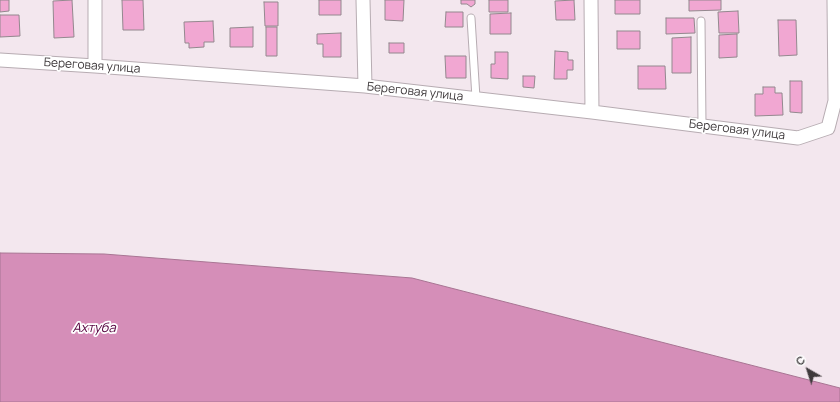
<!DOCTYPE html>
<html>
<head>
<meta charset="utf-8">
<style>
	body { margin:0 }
	#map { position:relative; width:840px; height:402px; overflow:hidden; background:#f3e7ee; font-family:Manrope,sans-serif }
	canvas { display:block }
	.north { position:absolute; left:788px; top:350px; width:40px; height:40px; -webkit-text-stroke:3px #fff; paint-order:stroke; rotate:321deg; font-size:11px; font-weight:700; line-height:16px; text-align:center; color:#3f3a3c }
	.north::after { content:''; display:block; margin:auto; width:14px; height:18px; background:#3f3a3c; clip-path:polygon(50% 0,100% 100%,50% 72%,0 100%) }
</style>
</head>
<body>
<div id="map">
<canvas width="840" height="402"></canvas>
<div class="north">С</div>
</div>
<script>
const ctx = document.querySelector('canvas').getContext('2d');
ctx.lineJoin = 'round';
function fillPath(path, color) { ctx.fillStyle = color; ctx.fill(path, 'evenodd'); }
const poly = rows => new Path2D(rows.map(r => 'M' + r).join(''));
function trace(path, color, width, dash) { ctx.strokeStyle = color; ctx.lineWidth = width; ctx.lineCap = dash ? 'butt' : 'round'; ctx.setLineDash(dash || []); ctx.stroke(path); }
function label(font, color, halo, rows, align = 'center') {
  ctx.font = font + ' Manrope,sans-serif'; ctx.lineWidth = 3.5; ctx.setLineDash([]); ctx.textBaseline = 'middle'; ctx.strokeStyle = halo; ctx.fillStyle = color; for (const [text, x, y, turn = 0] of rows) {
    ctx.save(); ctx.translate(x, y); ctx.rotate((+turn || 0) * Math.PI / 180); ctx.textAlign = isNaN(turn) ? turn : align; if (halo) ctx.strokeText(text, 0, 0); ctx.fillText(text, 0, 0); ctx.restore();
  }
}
const water = poly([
	[0,253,104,254,412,278,840,388,840,402,0,402,0,253]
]);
fillPath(water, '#d58eb8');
trace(water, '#a87593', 1);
const building = poly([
	[0,0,9,0,9,11,0,12,0,0],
	[72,0,74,37,54,38,53,1,72,0],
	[122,0,143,0,144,30,123,30,122,0],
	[319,0,341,0,341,15,319,15,319,0],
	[385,0,404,0,403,21,385,20,385,0],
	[461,0,475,0,475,4,471,7,467,4,461,4,461,0],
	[489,0,508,0,508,12,489,12,489,0],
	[574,0,575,20,556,20,555,1,574,0],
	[615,0,640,0,640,14,615,14,615,0],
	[689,0,721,0,721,10,689,11,689,0],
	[264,2,278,2,278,26,265,26,264,2],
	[738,11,739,33,719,33,718,12,738,11],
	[446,12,463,12,463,27,445,27,446,12],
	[511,13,511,34,490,34,490,14,511,13],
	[0,15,19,15,20,36,0,37,0,15],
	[666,18,694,18,695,33,666,34,666,18],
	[778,20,796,20,797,55,779,56,778,20],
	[213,21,214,42,204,42,204,47,189,48,189,43,185,43,184,22,213,21],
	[253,27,253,47,230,47,230,28,253,27],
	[266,27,277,27,277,56,266,56,266,27],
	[617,31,640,31,640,49,617,49,617,31],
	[341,33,341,57,323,57,323,44,317,44,317,34,341,33],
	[737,34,737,57,719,58,719,35,737,34],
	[691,37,691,73,672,73,672,38,691,37],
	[389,43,404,43,404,53,389,53,389,43],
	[555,51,568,52,568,60,573,60,573,70,567,70,567,79,554,79,555,51],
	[495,52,508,52,508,79,491,78,491,64,495,64,495,52],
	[445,56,466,56,466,78,446,78,445,56],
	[638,66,665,66,666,89,638,89,638,66],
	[523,76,535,76,534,88,523,87,523,76],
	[790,81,802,81,802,113,790,112,790,81],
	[763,87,775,87,775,93,782,93,783,115,755,116,755,94,763,94,763,87]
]);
fillPath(building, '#f1a7d2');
trace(building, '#93888e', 1);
const service = poly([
	[471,18,476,98],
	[701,21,702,125]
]);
const minor = poly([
	[95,0,95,66],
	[363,0,365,86],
	[591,0,592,112],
	[0,60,95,66,365,86,592,112,798,138,828,128,835,101,834,0]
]);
trace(service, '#b7acb2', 9);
trace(minor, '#b7acb2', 15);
trace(service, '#fff', 7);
trace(minor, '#fff', 13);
label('12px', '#3f3a3c', '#fff', [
	["Береговая улица",92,66,4],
	["Береговая улица",415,92,6],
	["Береговая улица",737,130,7]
]);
label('italic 13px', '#54003d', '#fff', [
	["Ахтуба",94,328]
]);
</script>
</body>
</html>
